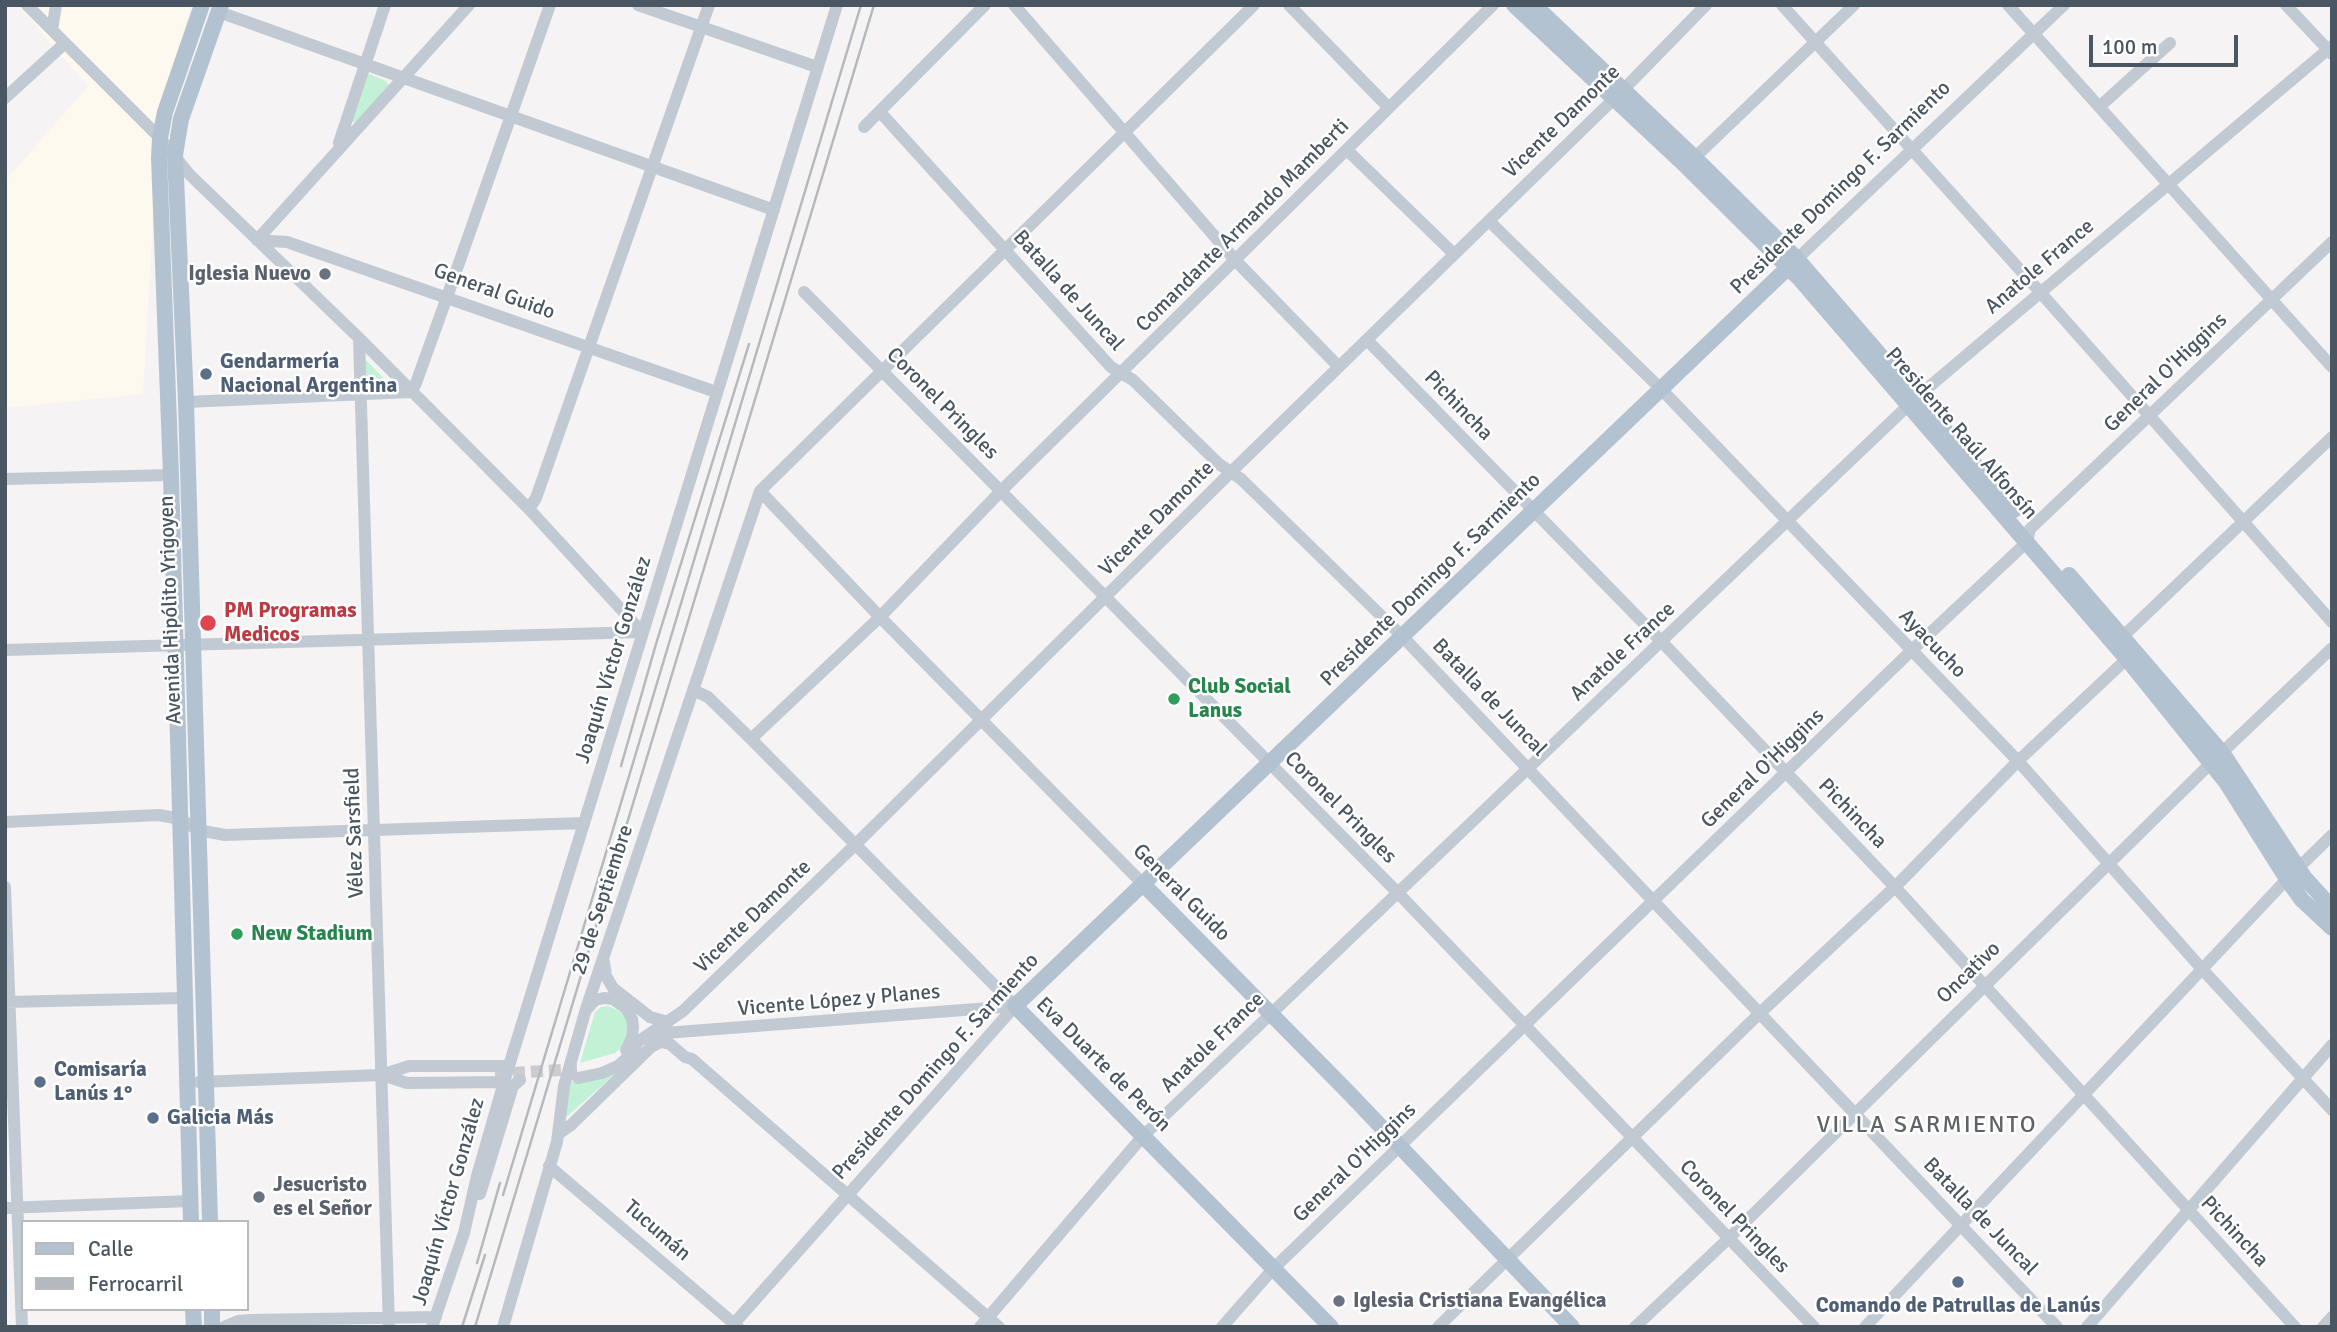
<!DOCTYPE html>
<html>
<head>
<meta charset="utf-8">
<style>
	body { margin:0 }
	#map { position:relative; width:2337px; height:1332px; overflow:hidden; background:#f5f3f3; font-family:Signika,sans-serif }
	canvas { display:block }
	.frame { position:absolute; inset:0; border:7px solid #4a5661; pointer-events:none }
	.legend { position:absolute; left:21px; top:1220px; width:228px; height:91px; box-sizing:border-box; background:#fff; border:2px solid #b7bbc0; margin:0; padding:9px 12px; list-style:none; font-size:21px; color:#4a5661 }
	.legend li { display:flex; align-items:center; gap:14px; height:35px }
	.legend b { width:35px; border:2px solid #b7bbc0 }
	.scale { position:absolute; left:2089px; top:35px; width:149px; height:32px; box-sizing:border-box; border:4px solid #4a5661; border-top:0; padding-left:9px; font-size:21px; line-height:24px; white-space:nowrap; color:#4a5661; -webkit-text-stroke:5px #fff; paint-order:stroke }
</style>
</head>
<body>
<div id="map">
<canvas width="2337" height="1332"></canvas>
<div class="frame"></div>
<ul class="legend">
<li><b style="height:9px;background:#b3c2d1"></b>Calle</li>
<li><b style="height:9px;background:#b5b8bd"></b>Ferrocarril</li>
</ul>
<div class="scale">100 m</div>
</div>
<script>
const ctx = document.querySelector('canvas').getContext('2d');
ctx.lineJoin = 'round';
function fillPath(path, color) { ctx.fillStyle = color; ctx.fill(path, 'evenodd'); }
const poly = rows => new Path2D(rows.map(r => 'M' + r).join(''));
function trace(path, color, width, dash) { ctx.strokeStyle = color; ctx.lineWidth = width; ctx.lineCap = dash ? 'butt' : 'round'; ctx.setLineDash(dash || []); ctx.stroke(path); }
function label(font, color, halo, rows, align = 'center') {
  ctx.font = font + ' Signika,sans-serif'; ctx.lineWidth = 5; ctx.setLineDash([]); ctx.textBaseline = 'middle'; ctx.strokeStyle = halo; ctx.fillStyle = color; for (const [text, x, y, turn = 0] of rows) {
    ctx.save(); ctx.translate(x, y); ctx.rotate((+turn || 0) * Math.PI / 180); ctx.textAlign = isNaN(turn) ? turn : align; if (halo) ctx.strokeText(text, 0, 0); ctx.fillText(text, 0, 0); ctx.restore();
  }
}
fillPath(poly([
	[18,5,192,5,160,104,143,394,5,408,5,181,88,86]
]), '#fdf9ef');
fillPath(poly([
	[370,74,386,81,389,86,357,122,353,122,350,118,365,76],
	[365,359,395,390,366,390],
	[608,1006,620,1011,625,1017,627,1023,626,1038,621,1048,615,1053,580,1063,595,1012,601,1007],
	[615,1074,563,1120,571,1082,587,1082]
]), '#c3f1d5');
trace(poly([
	[495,1074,577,1069]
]), '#caccce', 12, [12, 6]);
trace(poly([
	[27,5,160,138,189,174,359,338,529,509,642,632],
	[638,5,817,67],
	[1014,5,1236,261,1339,367],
	[1289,5,1389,108],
	[1782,5,2040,292,2332,622],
	[2008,5,2332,367],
	[2286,5,2332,54],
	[219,12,774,210],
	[52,30,56,5],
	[5,98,64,44],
	[2099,107,2170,43],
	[880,112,1111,367,1133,380,1219,464,1241,479,1402,636,2057,1327],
	[864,127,985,5],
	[339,143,385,5],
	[1347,150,1454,254],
	[1688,164,1854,5],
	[1489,221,1661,389,2018,761,2202,969,2332,1110],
	[257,240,287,242,716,392],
	[257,240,469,5],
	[1797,259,2064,5],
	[804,292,1398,893,1814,1327],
	[359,338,389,1327],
	[1367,340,1662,642,1895,887,2295,1327],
	[411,392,416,383,447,297,550,5],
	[186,402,411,392],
	[5,479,171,475],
	[760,491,880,617,1143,884],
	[529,509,536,498,709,5],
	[2117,642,2332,437],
	[5,650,642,632],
	[693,690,708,697,751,739,1015,1006],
	[751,739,880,617,1001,491,1493,5],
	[5,822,159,815,180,819,198,830,225,835,584,823],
	[5,887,22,1327],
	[604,962,606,976,613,988,650,1017,668,1022],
	[5,1002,185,998],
	[587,1009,595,1000,604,998,613,999,626,1008,632,1019,633,1027,632,1037,627,1049],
	[653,1036,665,1033,1015,1006],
	[626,1050,683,1011,856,844,1231,472,1623,90,1706,5],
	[382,1075,407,1083,504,1082],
	[578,1078,602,1073,618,1066,636,1050],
	[199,1082,381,1075,409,1066,509,1066],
	[558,1134,571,1125,651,1047,661,1042,670,1044,685,1057,692,1059,999,1327],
	[549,1166,738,1327],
	[480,1194,513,1086,520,1080],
	[5,1208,190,1201],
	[224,1327,238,1321,251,1320,436,1317],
	[432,1327,464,1233,477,1176,504,1082,837,5],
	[503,1327,557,1142,564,1086,586,1009,760,491,1254,5],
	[731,1327,1015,1006],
	[980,1327,1143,1136,1917,397,2332,46],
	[1222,1327,1273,1269,1911,651,2027,542,2030,529,2332,242],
	[1438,1327,1761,1012,1895,887,2018,761,2132,654],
	[1635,1327,1728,1239,2211,763,2332,648],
	[1865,1327,2287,879,2332,835],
	[2087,1327,2332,1045],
	[2323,1327,2332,1317]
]), '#c1cad2', 12);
trace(poly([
	[1514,5,1686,166,1799,278,2127,659,2226,782,2287,879,2302,900,2332,928],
	[1534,5,1695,158,1797,259,2014,510],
	[2069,575,2223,754,2304,877,2332,908],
	[1143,884,1348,1092,1572,1327],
	[191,1222,171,475,159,158,160,138,165,112,202,5],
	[210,1222,186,402,175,155,181,119,221,5],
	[193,1309,194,1327],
	[212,1309,212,1327],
	[1331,1327,1015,1006,1797,259]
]), '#b3c2d1', 16);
trace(poly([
	[621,766,656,644,749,344],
	[503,1195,861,5],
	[477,1263,500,1183],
	[462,1327,485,1255],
	[475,1327,874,5]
]), '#b5b8bd', 2.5);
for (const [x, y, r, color] of [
	[325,274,7,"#6b7280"],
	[206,374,7,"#5c6f8a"],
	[208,623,9,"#e0444e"],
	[1174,699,7,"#2e9e5b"],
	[237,934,7,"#2e9e5b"],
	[40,1082,7,"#5c6f8a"],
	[153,1118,7,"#5c6f8a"],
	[259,1197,7,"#6b7280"],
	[1958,1282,7,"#5c6f8a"],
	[1339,1301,7,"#6b7280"]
]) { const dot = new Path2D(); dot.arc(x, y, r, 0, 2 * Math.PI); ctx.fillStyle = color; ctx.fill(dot); trace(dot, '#fff', 2.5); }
label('21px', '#4a5661', '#fff', [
	["Vicente Damonte",1562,122,-44],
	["Presidente Domingo F. Sarmiento",1841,188,-44],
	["Comandante Armando Mamberti",1243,226,-45],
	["Anatole France",2040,267,-40],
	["Batalla de Juncal",1068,291,48],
	["General Guido",494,292,20],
	["General O'Higgins",2166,373,-44],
	["Coronel Pringles",942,404,45],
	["Pichincha",1458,406,46],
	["Presidente Raúl Alfonsín",1961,434,49],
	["Vicente Damonte",1157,519,-45],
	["Presidente Domingo F. Sarmiento",1431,580,-44],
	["Avenida Hipólito Yrigoyen",171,610,-92],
	["Ayacucho",1932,644,46],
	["Anatole France",1623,652,-43],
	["Joaquín Víctor González",614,660,-73],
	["Batalla de Juncal",1489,698,46],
	["General O'Higgins",1763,769,-44],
	["Coronel Pringles",1340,808,45],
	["Pichincha",1852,814,46],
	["Vélez Sarsfield",355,833,-92],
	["General Guido",1181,893,45],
	["29 de Septiembre",603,900,-72],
	["Vicente Damonte",753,917,-44],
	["Oncativo",1969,973,-44],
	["Vicente López y Planes",839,1001,-5],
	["Anatole France",1213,1043,-44],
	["Eva Duarte de Perón",1103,1065,45],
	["Presidente Domingo F. Sarmiento",936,1067,-48],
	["General O'Higgins",1355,1163,-44],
	["Joaquín Víctor González",449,1202,-74],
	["Coronel Pringles",1734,1217,46],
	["Batalla de Juncal",1980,1217,46],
	["Tucumán",657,1231,41],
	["Pichincha",2234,1232,47]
]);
label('bold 21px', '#5b616d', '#fff', [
	["Iglesia Nuevo",311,274,"right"],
	["Jesucristo",273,1185],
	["es el Señor",273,1209],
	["Iglesia Cristiana Evangélica",1353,1301]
], 'left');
label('bold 21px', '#4e5e75', '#fff', [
	["Gendarmería",220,362],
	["Nacional Argentina",220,386],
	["Comisaría",54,1070],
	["Lanús 1°",54,1094],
	["Galicia Más",167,1118],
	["Comando de Patrullas de Lanús",1958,1306,"center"]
], 'left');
label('bold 21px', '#be3a42', '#fff', [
	["PM Programas",224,611],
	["Medicos",224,635]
], 'left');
label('bold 21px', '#27864d', '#fff', [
	["Club Social",1188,687],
	["Lanus",1188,711],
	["New Stadium",251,934]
], 'left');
ctx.letterSpacing = '2px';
label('24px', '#5f6368', '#fff', [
	["VILLA SARMIENTO",1927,1126]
]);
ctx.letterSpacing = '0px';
</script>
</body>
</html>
